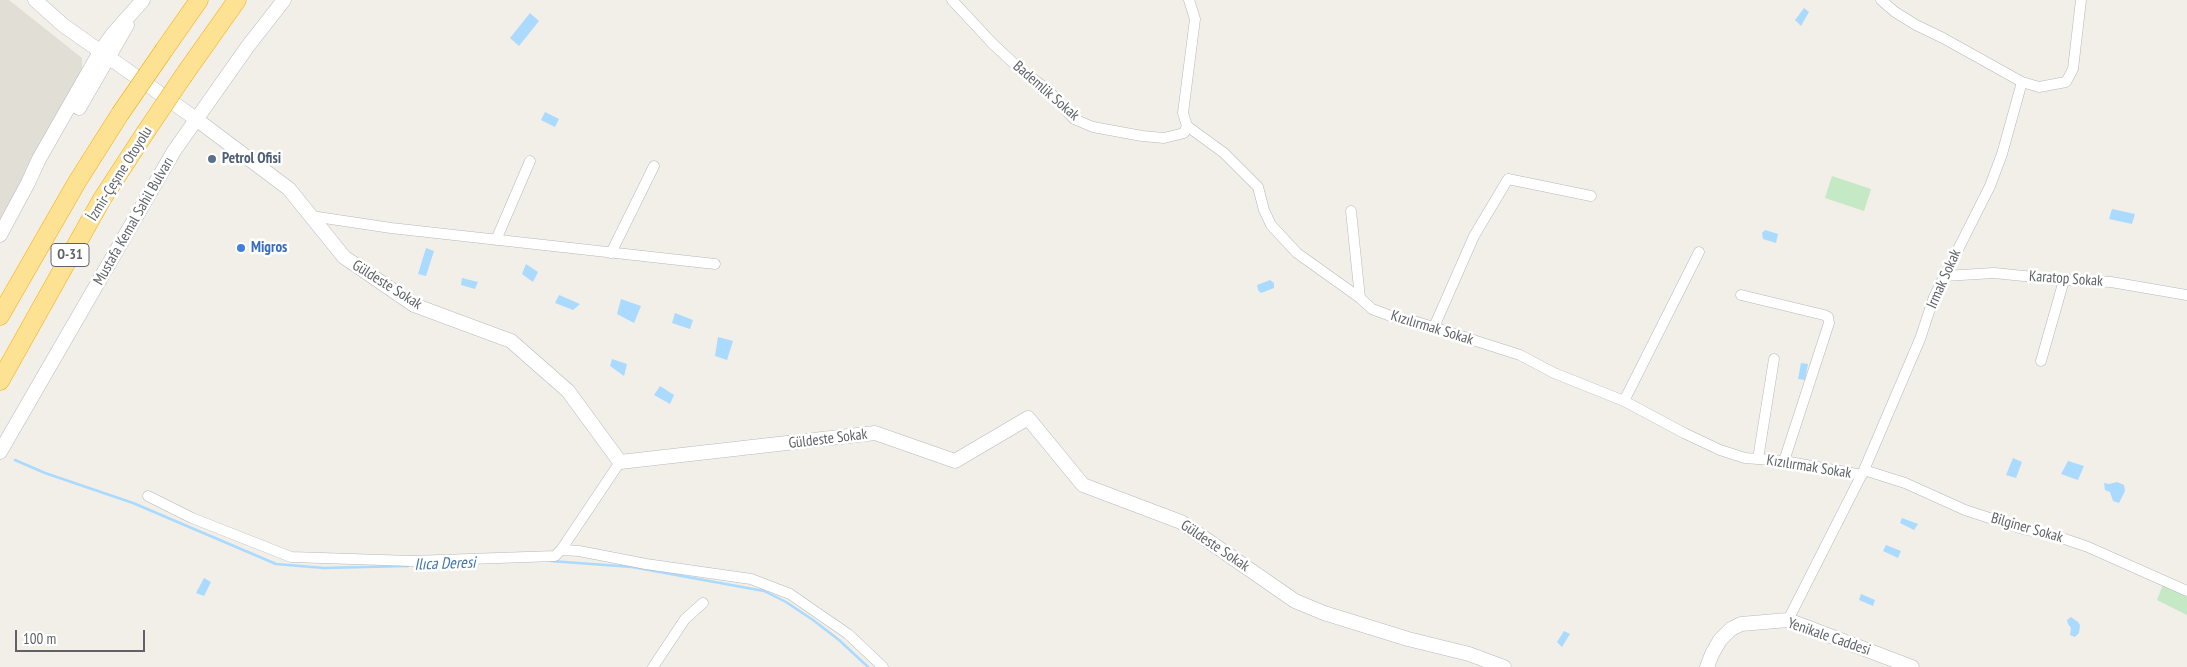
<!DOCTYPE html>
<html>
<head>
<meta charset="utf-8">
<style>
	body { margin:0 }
	#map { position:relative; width:2187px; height:667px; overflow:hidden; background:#f1efe8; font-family:"PT Sans Narrow",sans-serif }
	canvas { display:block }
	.scale { position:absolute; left:15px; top:630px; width:130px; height:22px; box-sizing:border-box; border:2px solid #5f6368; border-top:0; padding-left:6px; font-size:15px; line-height:18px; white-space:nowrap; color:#5f6368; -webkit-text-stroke:4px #fff; paint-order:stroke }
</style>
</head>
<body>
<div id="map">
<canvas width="2187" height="667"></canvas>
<div class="scale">100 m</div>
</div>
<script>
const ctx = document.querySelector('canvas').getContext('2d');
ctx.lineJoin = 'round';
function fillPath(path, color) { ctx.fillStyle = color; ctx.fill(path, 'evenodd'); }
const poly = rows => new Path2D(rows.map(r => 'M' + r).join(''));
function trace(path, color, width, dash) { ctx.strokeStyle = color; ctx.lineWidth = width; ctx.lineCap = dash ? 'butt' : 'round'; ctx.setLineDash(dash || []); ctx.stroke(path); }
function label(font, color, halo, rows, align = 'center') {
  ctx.font = font + ' "PT Sans Narrow",sans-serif'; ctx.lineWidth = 5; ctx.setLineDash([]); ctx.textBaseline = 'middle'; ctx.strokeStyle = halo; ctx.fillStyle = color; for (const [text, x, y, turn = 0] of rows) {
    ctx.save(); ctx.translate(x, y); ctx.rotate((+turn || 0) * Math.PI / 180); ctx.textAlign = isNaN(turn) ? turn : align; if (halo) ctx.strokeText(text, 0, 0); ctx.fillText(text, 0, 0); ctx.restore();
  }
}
fillPath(poly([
	[0,0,9,0,82,58,82,72,0,222]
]), '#e1ded6');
fillPath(poly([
	[1832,176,1871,189,1864,211,1825,198],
	[2164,582,2187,593,2187,615,2157,600]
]), '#c5e8c5');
fillPath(poly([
	[1804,8,1809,12,1801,26,1795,20],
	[530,13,539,21,519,46,510,38],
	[545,112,559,119,555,127,541,120],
	[2112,209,2135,214,2132,224,2109,219],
	[1765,230,1778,234,1776,243,1763,239,1762,233],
	[426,248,434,251,426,276,418,274],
	[526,264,538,272,533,282,522,274],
	[462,278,478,282,475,289,461,285],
	[1270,280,1274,283,1274,288,1261,293,1258,290,1257,285],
	[559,295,580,304,573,310,555,303],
	[621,299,641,306,634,323,617,314],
	[675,313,693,320,690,329,672,323],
	[718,337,733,341,727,360,715,356],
	[612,359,627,364,624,376,610,366],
	[1801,363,1808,364,1805,380,1798,379],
	[660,386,674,395,670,404,654,395],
	[2013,458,2022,462,2016,478,2006,475],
	[2068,461,2084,466,2078,480,2061,474],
	[2117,482,2124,485,2125,491,2119,503,2113,501,2110,492,2105,490,2104,483,2109,484],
	[1902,518,1918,524,1914,530,1900,523],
	[1886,545,1901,551,1898,558,1883,551],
	[204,578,211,582,204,596,196,593],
	[1861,594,1875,600,1873,606,1859,600],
	[2071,617,2078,622,2080,625,2079,633,2075,637,2070,635,2071,628,2068,624,2067,620],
	[1564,631,1570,634,1562,647,1557,642]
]), '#aadaff');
trace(poly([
	[15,460,45,473,133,503,276,564,324,568,408,566],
	[551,561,632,567,764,591,786,602,813,620,839,640,868,667]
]), '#aadaff', 2.5);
const street = poly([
	[952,0,993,44,1022,71,1047,89,1074,119,1093,127,1142,136,1164,138,1184,133,1187,126],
	[1189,0,1195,19,1183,113,1187,126,1224,153,1258,187,1264,210,1271,225,1297,253,1360,298,1372,309,1396,318,1417,322,1520,355,1554,373,1624,401,1684,433,1720,450,1745,458,1784,461,1862,475],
	[2022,82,2039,87,2066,82,2073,69,2081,0],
	[1351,211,1360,298],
	[311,216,391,228,715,264],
	[496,240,530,161],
	[611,253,654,166],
	[1944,276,1994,273,2064,280,2111,282,2187,295],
	[1741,295,1824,315,1828,317,1829,323,1784,461],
	[1434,327,1474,236,1508,179,1591,196],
	[2041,361,2064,280],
	[1624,401,1699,252],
	[1758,459,1774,359],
	[1864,470,1905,483,1965,510,2023,529,2059,537,2088,547,2187,591],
	[148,496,192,518,291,557,412,561,555,556,561,550,579,551,646,564,751,579,790,594,848,634,883,667],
	[561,550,620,462],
	[1788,620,1864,470,1920,339,1934,297,1990,186,2002,154,2022,82,1943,38,1916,25,1895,12,1881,0],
	[653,667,685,619,703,603]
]);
const secondary = poly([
	[35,0,63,25,196,119,289,189,344,257,414,305,511,341,568,391,620,462,875,433,955,461,1028,418,1083,485,1181,522,1295,601,1324,613,1408,639,1469,654,1504,667],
	[79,108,127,25],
	[0,235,28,183,39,159,100,52,112,35,143,0],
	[0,452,174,151,248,46,284,0],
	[1707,667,1712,654,1720,640,1731,629,1741,624,1788,620,1912,667]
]);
const highway = poly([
	[164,50,199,0],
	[184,75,237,0],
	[0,316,77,182,120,114],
	[0,381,102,199,145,133]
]);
trace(street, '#b5b8bc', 11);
trace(secondary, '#b6babf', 15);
trace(highway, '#f9ab00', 19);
trace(street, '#fff', 10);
trace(secondary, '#fff', 14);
trace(highway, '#fde293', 18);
const highwayBridge = poly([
	[120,114,164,50],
	[145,133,184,75]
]);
trace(highwayBridge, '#f9ab00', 19, []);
trace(highwayBridge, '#fde293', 18);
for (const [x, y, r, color] of [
	[212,159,5,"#5c6f8a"],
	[241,248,5,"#3f7fe0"]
]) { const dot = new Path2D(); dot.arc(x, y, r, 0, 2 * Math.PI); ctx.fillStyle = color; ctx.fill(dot); trace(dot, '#fff', 2); }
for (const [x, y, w] of [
	[70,255,38]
]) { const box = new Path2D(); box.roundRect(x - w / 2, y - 11.5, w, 23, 4); ctx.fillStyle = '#fff'; ctx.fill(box); trace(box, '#5f6368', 1); }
label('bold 14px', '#5f6368', null, [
	["O-31",70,255]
]);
label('15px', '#5f6368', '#fff', [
	["Bademlik Sokak",1046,91,41],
	["İzmir-Çeşme Otoyolu",120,174,-58],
	["Mustafa Kemal Sahil Bulvarı",134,221,-60],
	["Irmak Sokak",1944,279,-66],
	["Karatop Sokak",2066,279,4],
	["Güldeste Sokak",387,285,32],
	["Kızılırmak Sokak",1432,328,17],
	["Güldeste Sokak",828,439,-7],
	["Kızılırmak Sokak",1809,467,9],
	["Bilginer Sokak",2027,528,16],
	["Güldeste Sokak",1215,546,34],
	["Yenikale Caddesi",1829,637,19]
]);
label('bold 15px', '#4e5e75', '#fff', [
	["Petrol Ofisi",222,159]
], 'left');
label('bold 15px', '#366cbe', '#fff', [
	["Migros",251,248]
], 'left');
label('italic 16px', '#4174aa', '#fff', [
	["Ilıca Deresi",445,564,-2]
]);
</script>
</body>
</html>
